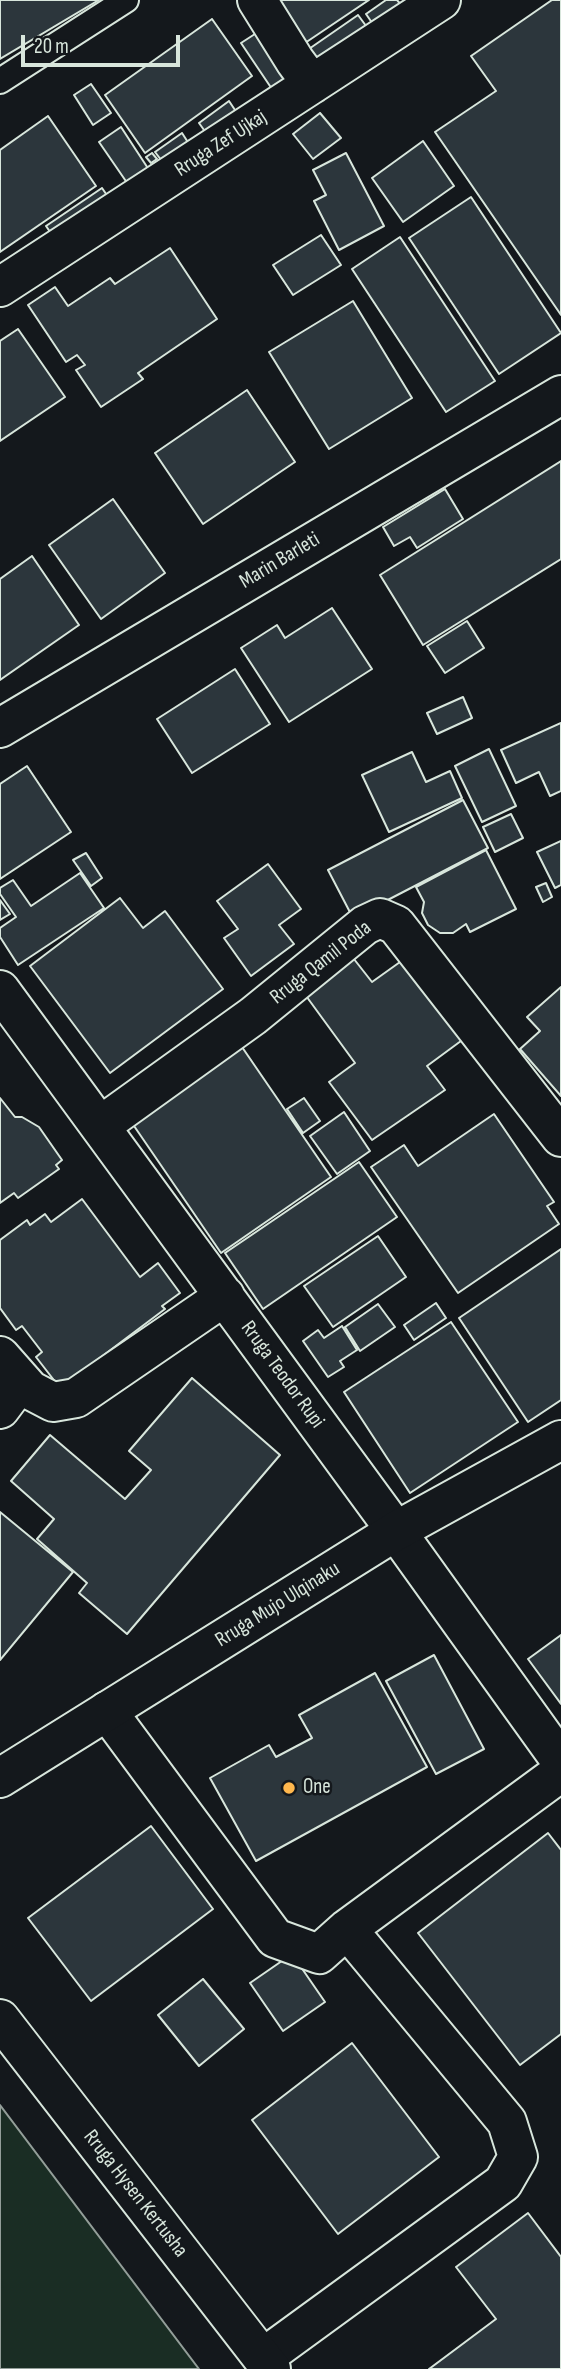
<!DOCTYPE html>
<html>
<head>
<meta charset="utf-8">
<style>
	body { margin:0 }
	#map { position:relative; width:561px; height:2369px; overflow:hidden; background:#14181c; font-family:"Sofia Sans Condensed",sans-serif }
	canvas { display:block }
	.scale { position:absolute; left:21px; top:35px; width:159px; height:32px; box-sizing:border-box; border:4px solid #d8e6dc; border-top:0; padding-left:9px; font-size:21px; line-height:24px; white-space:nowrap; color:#d8e6dc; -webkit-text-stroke:5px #14181c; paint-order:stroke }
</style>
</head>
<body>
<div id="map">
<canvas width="561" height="2369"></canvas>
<div class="scale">20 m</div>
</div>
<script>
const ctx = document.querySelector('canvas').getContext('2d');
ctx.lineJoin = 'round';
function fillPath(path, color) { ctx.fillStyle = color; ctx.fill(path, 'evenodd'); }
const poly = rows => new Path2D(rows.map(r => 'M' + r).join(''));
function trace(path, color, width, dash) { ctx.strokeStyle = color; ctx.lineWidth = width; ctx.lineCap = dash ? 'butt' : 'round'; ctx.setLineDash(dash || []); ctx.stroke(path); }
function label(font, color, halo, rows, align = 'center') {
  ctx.font = font + ' "Sofia Sans Condensed",sans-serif'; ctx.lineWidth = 5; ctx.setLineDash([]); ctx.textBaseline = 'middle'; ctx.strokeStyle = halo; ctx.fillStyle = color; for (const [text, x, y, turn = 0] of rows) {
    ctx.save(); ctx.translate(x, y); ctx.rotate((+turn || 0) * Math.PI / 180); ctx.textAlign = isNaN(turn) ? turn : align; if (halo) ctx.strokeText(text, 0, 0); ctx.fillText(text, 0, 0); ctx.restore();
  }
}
const green = poly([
	[0,2105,199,2369,0,2369,0,2105]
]);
fillPath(green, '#1a2d24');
trace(green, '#939e99', 2);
const building = poly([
	[0,0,99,0,0,59,0,0],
	[276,0,369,0,305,43,276,0],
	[386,0,397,0,403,7,375,27,366,14,386,0],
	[552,0,561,0,561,315,435,132,496,91,471,56,552,0],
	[358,15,372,34,319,70,306,51,358,15],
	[212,19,252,76,145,153,105,95,212,19],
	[258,32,293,83,276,95,241,43,258,32],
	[91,84,111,113,93,125,74,95,91,84],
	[229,101,239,116,209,137,199,123,229,101],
	[320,113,341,138,313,159,293,134,320,113],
	[48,116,96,186,0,252,0,150,48,116],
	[121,127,153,176,132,190,99,142,121,127],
	[182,133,191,147,165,165,155,152,182,133],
	[423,141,454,186,403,222,372,178,423,141],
	[152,153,157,159,151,163,146,157,152,153],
	[346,153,384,226,339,250,314,201,326,195,313,170,346,153],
	[102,188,113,204,57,242,46,226,102,188],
	[471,197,561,333,499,374,409,238,471,197],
	[321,235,341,265,293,295,273,265,321,235],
	[400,237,495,381,446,412,352,269,400,237],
	[170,248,217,319,138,373,143,379,101,407,76,370,85,365,77,355,66,362,28,305,55,287,68,306,110,278,115,284,170,248],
	[353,301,412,398,329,449,269,352,353,301],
	[18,329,65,397,0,441,0,341,18,329],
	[247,390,295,462,203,524,155,453,247,390],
	[561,461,561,559,423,645,380,575,561,461],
	[445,489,463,519,417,548,410,537,394,546,383,527,445,489],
	[113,499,165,573,101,619,49,545,113,499],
	[32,556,79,625,0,680,0,579,32,556],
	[332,608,372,669,289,722,241,648,277,625,285,638,332,608],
	[467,621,484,648,445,673,427,646,467,621],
	[235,669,270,724,192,773,157,719,235,669],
	[463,697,472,718,437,734,427,713,463,697],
	[561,723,561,791,550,796,539,772,516,783,501,750,561,723],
	[489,749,516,806,482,822,455,766,489,749],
	[412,752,426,782,450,771,462,798,389,832,362,775,412,752],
	[27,766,71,832,0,879,0,784,27,766],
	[463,800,488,848,353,918,328,870,463,800],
	[511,814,523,838,495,852,483,827,511,814],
	[561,841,561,885,555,888,537,852,561,841],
	[486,850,516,909,470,932,466,924,453,933,440,933,428,925,422,913,424,902,416,887,486,850],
	[86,853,102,878,91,886,73,860,86,853],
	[268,864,301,909,279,925,294,944,251,976,224,938,238,929,217,901,268,864],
	[80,873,104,908,18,965,0,937,0,928,16,917,0,894,0,888,13,880,31,906,80,873],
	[546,883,552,897,543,902,536,887,546,883],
	[120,898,143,928,165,911,223,989,110,1073,30,966,120,898],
	[0,900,10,914,0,920,0,900],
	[350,954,372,982,407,957,465,1038,427,1066,445,1090,372,1140,329,1082,355,1063,301,989,350,954],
	[561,987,561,1096,520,1049,540,1031,527,1017,561,987],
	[242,1047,331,1177,221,1253,132,1123,242,1047],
	[0,1098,15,1117,22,1117,39,1127,62,1160,56,1165,59,1169,18,1198,14,1193,0,1203,0,1098],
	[304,1098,320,1121,303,1133,287,1109,304,1098],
	[344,1112,370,1151,337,1174,310,1136,344,1112],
	[494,1114,554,1202,547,1206,559,1224,458,1293,371,1167,404,1145,418,1166,494,1114],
	[359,1162,397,1217,263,1309,225,1253,359,1162],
	[82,1199,140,1277,158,1263,180,1293,162,1306,165,1309,60,1388,36,1357,42,1352,22,1326,16,1330,0,1308,0,1240,27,1220,30,1225,45,1214,51,1222,82,1199],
	[378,1236,406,1277,333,1327,304,1286,378,1236],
	[561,1249,561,1400,528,1422,459,1318,561,1249],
	[436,1303,446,1318,414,1340,404,1325,436,1303],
	[378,1304,395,1327,360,1351,345,1327,378,1304],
	[451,1322,518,1422,410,1493,344,1392,451,1322],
	[342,1326,357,1350,340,1361,344,1367,328,1377,303,1341,318,1330,324,1338,342,1326],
	[192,1378,280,1455,127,1634,79,1593,87,1583,37,1539,54,1519,11,1481,50,1435,125,1499,151,1470,129,1451,192,1378],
	[0,1512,73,1572,0,1660,0,1512],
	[561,1635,561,1704,528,1659,561,1635],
	[434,1655,484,1749,436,1774,386,1681,434,1655],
	[375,1673,427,1767,256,1861,210,1778,269,1745,276,1757,312,1738,299,1715,375,1673],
	[151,1826,213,1909,91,2001,28,1918,151,1826],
	[548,1833,561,1850,561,2034,520,2065,418,1933,548,1833],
	[292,1954,325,2002,283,2031,250,1983,292,1954],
	[203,1979,244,2029,199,2066,158,2015,203,1979],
	[352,2043,439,2157,338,2234,252,2120,352,2043],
	[528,2213,561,2257,561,2369,429,2369,496,2319,456,2267,528,2213]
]);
fillPath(building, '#2c363c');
trace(building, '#d8e6dc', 2);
const service = poly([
	[0,81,126,0]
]);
const minor = poly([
	[257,0,295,61,312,84],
	[0,287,441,0],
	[0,728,561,395],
	[0,990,396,1531,561,1761],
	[100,1126,253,1016,365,925,380,918,396,925,561,1137],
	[0,1356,30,1390,53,1402,76,1398,225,1296],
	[0,1409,21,1381],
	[107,1711,275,1938,319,1954,347,1929,561,1772],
	[263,2358,503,2183,518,2157,507,2122,347,1929]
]);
const secondary = poly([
	[0,1778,396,1531,561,1440],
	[0,2019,271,2369]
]);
trace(service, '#d8e6dc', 28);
trace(minor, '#d8e6dc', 42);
trace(secondary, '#d8e6dc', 42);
trace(service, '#14181c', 24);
trace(minor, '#14181c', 38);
trace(secondary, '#14181c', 38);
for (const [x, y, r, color] of [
	[289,1788,7,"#ffb74d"]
]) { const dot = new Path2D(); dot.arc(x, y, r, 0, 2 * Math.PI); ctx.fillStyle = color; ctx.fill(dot); trace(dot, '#14181c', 2.5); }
label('21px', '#d8e6dc', '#14181c', [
	["Rruga Zef Ujkaj",221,144,-33],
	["Marin Barleti",280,561,-31],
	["Rruga Qamil Poda",321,963,-38],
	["Rruga Teodor Rupi",282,1375,54],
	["Rruga Mujo Ulqinaku",278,1605,-32],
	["Rruga Hysen Kertusha",135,2194,52]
]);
label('21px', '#d8e6dc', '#14181c', [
	["One",303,1788]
], 'left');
</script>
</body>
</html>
